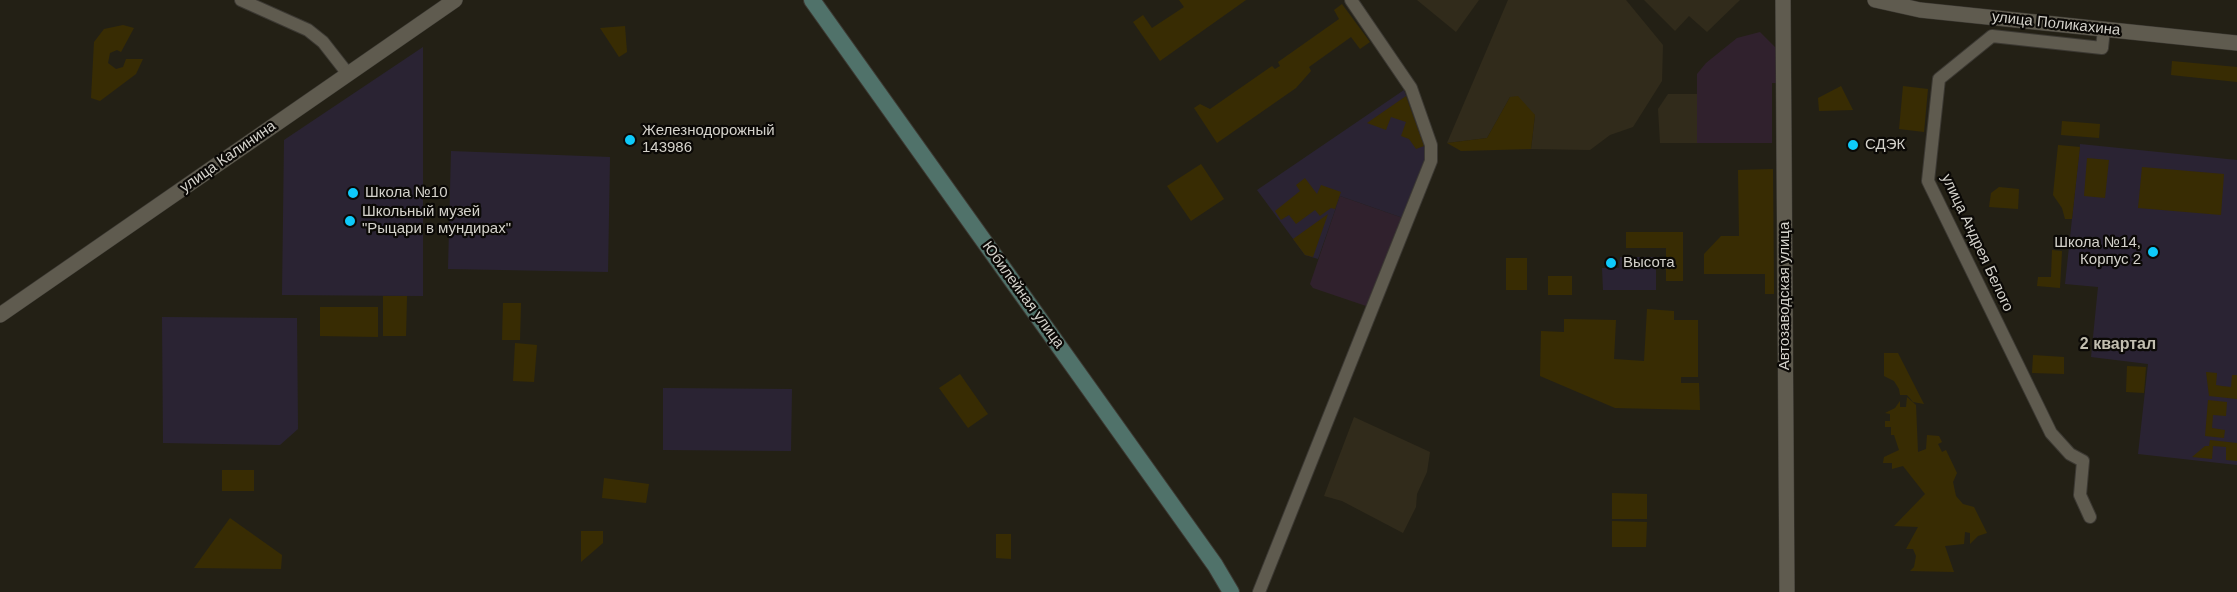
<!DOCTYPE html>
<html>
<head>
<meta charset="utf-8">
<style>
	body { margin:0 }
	canvas { display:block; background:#232015 }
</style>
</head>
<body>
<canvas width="2237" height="592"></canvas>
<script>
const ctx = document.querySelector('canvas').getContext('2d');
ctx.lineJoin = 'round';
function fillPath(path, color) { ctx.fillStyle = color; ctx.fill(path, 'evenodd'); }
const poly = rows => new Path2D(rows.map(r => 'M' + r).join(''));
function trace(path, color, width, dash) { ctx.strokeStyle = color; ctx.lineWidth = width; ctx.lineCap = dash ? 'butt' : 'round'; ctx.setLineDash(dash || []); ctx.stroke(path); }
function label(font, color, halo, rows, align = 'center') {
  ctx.font = font + ' Helvetica,sans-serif'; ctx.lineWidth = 4.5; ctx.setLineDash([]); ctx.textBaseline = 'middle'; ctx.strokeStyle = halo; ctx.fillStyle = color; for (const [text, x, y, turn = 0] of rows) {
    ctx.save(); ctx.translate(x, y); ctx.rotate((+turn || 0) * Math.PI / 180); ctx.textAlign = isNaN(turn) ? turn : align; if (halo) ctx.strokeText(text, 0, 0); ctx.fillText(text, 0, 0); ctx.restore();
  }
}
fillPath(poly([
	[1760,32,1779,51,1779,83,1772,83,1772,143,1697,143,1697,74,1706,63,1737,38],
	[1340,196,1403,218,1369,307,1313,288,1310,284]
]), '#30212d');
fillPath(poly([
	[1417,0,1479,0,1456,32],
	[1508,0,1626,0,1663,45,1662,81,1633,127,1610,135,1590,150,1531,149,1535,115,1510,97,1487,138,1447,143],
	[1644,0,1740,0,1707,32,1689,16,1675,31],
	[1668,94,1697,94,1697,143,1660,143,1658,109],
	[1354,417,1430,452,1427,472,1417,494,1416,507,1403,533,1342,501,1324,496]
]), '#312b1b');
fillPath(poly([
	[423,47,423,296,282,295,284,140],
	[1404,90,1428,155,1403,218,1340,196,1318,259,1305,255,1257,190],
	[2080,144,2237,160,2237,465,2138,454,2148,364,2091,357,2098,287,2065,284],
	[451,151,610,157,608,272,448,269],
	[1620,257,1656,257,1656,290,1603,290,1602,268,1619,268],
	[162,317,297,318,298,429,280,445,163,443],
	[663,388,792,389,791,451,663,450]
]), '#2a2333');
fillPath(poly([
	[1179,0,1246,0,1160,61,1133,22,1143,15,1152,28,1184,7],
	[1342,4,1370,42,1360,49,1351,37,1309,67,1311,71,1296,88,1217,143,1194,108,1200,104,1210,109,1272,66,1275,69,1280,66,1278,62,1339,19,1334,10],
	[123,25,134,28,121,52,117,50,110,53,108,63,116,69,123,67,126,59,143,59,136,74,100,101,91,98,94,42,104,29],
	[625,26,627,52,619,57,600,28],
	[2172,61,2237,67,2237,82,2171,75],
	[1841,86,1853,110,1819,111,1818,98],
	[1903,86,1928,89,1924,132,1899,129],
	[1406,96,1424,146,1416,149,1409,139,1401,136,1406,122,1391,117,1386,130,1367,123],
	[1518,96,1535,115,1531,149,1461,151,1447,143,1487,138,1510,97],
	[2062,121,2100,124,2099,138,2061,135],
	[2058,145,2080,147,2072,219,2065,219,2062,208,2053,195],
	[2087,158,2109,160,2105,198,2084,196],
	[1201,164,1224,199,1191,221,1167,186],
	[2142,167,2224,174,2221,215,2138,208],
	[1773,169,1774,294,1765,294,1765,274,1704,274,1704,254,1721,236,1739,236,1738,170],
	[1305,178,1317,194,1321,185,1341,192,1335,209,1331,208,1320,216,1315,210,1296,224,1289,215,1281,220,1275,211,1300,191,1296,185],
	[1999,187,2019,189,2018,209,1989,207,1991,193],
	[1328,214,1313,257,1305,255,1293,239],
	[1626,232,1683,232,1683,281,1666,281,1666,248,1626,248],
	[2052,250,2062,251,2060,288,2037,286,2038,277,2051,277],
	[1506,258,1527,258,1527,290,1506,290],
	[1548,276,1572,276,1572,295,1548,295],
	[383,296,407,296,406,336,383,336],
	[503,303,521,303,520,340,502,340],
	[320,307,378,307,378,337,320,336],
	[1647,309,1674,311,1674,320,1698,320,1698,377,1681,377,1681,383,1699,383,1700,410,1615,408,1540,376,1541,331,1564,332,1564,319,1616,320,1614,359,1644,361],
	[515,343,537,345,534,382,513,381],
	[1884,353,1898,353,1924,404,1913,402,1907,395,1900,395,1899,389,1894,381,1884,376],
	[2033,355,2064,357,2064,374,2032,373],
	[2127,366,2146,367,2144,393,2126,392],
	[2206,372,2217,373,2216,385,2222,386,2231,387,2232,375,2237,375,2237,399,2209,396],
	[960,374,988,414,968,428,939,388],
	[1907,397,1916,405,1918,452,1926,449,1927,435,1939,436,1942,442,1938,444,1942,452,1946,450,1957,473,1953,482,1956,496,1963,504,1974,507,1987,533,1978,536,1970,544,1970,533,1965,532,1964,544,1945,546,1954,572,1910,571,1914,567,1916,556,1913,549,1906,549,1918,527,1894,526,1925,494,1903,466,1892,469,1892,463,1883,463,1884,457,1899,450,1894,435,1891,435,1891,427,1885,427,1885,421,1890,421,1890,414,1885,413,1895,408,1900,401,1900,407,1906,407],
	[2208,400,2227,402,2226,416,2213,415,2212,428,2225,430,2224,438,2205,436],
	[2210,440,2237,443,2237,461,2226,460,2226,447,2213,446,2212,459,2192,457,2205,446,2209,446],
	[222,470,254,470,254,491,222,491],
	[604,478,649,484,646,503,602,498],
	[1612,493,1647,494,1647,519,1612,519],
	[230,518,282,555,281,569,194,568],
	[1612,521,1647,522,1646,547,1612,547],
	[581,531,603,531,603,543,581,562],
	[996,534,1011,534,1011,559,996,558]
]), '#382c03');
const minor = poly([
	[241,0,308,30,323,42,348,74],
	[2090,517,2080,495,2083,461,2070,454,2051,433,1928,181,1939,79,1992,36,2102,48,2104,29],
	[1259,592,1431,161,1431,145,1411,88,1351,0]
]);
const tertiary = poly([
	[1783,0,1787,592],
	[1875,0,1920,10,2237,43],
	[0,315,455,0]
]);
const secondary = poly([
	[812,0,1215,565,1231,592]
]);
trace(minor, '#3c3933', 14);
trace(tertiary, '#3c3933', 16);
trace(secondary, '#3c3933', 18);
trace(minor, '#5f5b4f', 12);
trace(tertiary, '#5f5b4f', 15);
trace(secondary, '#50726a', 16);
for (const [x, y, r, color] of [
	[630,140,6,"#0ecafa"],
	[1853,145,6,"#0ecafa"],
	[353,193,6,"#0ecafa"],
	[350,221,6,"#0ecafa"],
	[2153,252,6,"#0ecafa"],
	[1611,263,6,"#0ecafa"]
]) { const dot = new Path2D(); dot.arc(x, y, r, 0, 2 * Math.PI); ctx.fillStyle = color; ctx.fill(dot); trace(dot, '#0b0906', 2); }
label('15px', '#d4d2cb', '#0b0906', [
	["улица Поликахина",2056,24,6],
	["улица Калинина",228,157,-35],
	["улица Андрея Белого",1977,243,65],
	["Юбилейная улица",1023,295,54],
	["Автозаводская улица",1785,296,-90]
]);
label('15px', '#d4d2cb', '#0b0906', [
	["Железнодорожный",642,131],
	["143986",642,148],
	["СДЭК",1865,145],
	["Школа №10",365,193],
	["Школьный музей",362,212],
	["\"Рыцари в мундирах\"",362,229],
	["Школа №14,",2141,243,"right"],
	["Корпус 2",2141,260,"right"],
	["Высота",1623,263]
], 'left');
label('bold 16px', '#c2beb0', '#0b0906', [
	["2 квартал",2118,345]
]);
</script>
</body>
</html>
